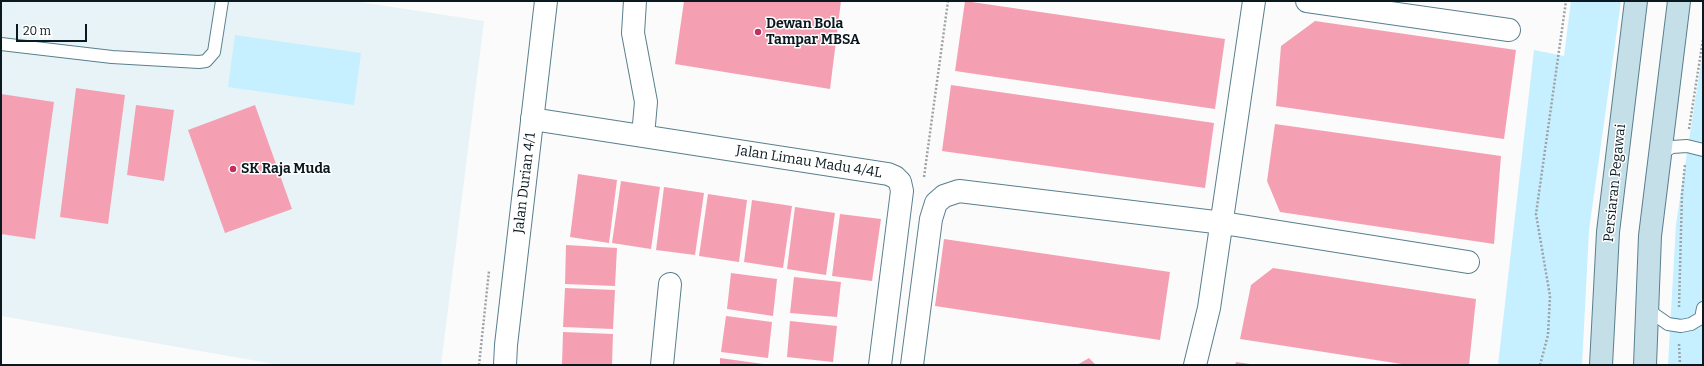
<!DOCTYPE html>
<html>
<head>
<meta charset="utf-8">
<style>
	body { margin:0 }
	#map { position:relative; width:1704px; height:366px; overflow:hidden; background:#fbfbfb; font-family:Bitter,serif }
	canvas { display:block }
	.frame { position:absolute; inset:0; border:2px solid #09191f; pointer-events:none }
	.scale { position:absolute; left:16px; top:24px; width:71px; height:18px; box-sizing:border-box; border:2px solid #09191f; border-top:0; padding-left:5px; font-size:12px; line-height:14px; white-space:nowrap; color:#09191f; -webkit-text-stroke:3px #fff; paint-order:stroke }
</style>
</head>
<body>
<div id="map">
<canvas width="1704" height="366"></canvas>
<div class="frame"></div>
<div class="scale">20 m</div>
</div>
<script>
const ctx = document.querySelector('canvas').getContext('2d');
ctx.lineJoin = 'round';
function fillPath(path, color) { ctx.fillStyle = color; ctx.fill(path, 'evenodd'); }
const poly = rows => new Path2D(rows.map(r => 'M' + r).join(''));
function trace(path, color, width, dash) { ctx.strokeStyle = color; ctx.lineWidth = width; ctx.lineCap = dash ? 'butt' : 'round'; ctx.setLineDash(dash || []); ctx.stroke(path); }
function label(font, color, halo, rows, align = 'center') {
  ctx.font = font + ' Bitter,serif'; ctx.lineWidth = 3; ctx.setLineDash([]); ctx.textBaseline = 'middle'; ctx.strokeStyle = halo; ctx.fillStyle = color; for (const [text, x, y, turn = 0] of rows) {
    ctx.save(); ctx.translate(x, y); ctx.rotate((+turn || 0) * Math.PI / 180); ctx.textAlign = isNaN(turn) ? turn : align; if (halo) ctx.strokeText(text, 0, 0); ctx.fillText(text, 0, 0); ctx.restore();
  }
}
fillPath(poly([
	[1,1,353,1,484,21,441,365,280,365,1,316]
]), '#e8f3f7');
fillPath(poly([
	[1571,1,1621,1,1589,230,1582,365,1498,365,1534,50,1564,56],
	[235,35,361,53,354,105,228,87],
	[1703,50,1703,365,1668,365,1676,224]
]), '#c6efff');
fillPath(poly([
	[684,1,841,1,830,89,675,64],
	[965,1,1225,39,1215,109,955,71],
	[1315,21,1516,50,1504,139,1276,106,1281,46],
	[951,85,1214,123,1205,188,942,151],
	[76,88,125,95,108,224,60,217],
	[1,94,54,102,35,239,1,234],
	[136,105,174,110,164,181,127,175],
	[255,105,292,209,225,233,188,130],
	[1275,124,1501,156,1494,244,1280,212,1267,181],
	[578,174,617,180,609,243,570,237],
	[621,181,660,187,651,249,612,243],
	[664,187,704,193,695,255,656,250],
	[708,194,747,200,739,262,699,256],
	[752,200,792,206,783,268,744,262],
	[795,207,835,213,826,275,787,269],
	[840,214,881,219,872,281,832,276],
	[944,239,1170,272,1160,340,935,306],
	[566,245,617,248,615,286,565,284],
	[1273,268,1476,299,1469,365,1408,365,1240,339,1251,285],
	[731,273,777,279,773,316,727,309],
	[794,277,841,282,837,317,790,313],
	[565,288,615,290,613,329,563,327],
	[726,316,772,322,768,358,721,352],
	[790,321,837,326,833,362,787,357],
	[563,332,613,334,612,365,562,365],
	[720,358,763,364,763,365,720,365],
	[1089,358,1096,365,1077,365],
	[1236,362,1250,364,1250,365,1235,365]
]), '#f5a0b2');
const service = poly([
	[1,44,112,57,199,62,206,61,214,52,222,1],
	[1661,157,1665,151,1672,147,1687,146,1703,150],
	[1648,310,1668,324,1681,326,1691,324,1701,318,1703,308]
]);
const minor = poly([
	[635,1,633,33,646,102,643,136],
	[1307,1,1509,30],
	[532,119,888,174,895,177,900,182,902,191,880,365],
	[662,365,670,284],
	[912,365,931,219,936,203,944,196,959,191,1223,223,1468,262],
	[1195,365,1209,308,1254,1]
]);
const tertiary = poly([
	[505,365,506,345,546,1]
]);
const secondary = poly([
	[1601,365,1608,232,1636,1],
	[1645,365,1650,236,1679,1]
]);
trace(service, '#597f8d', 14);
trace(minor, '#597f8d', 24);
trace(tertiary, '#597f8d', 24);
trace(secondary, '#597f8d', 24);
trace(poly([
	[1689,129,1703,39],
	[924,177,948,1],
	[1679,307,1682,194,1685,164],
	[1679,344,1680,365],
	[479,365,489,271],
	[1540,365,1548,335,1550,296,1536,214,1566,1]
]), '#9ca2a5', 2.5, [2, 2]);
trace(service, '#fff', 12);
trace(minor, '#fff', 22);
trace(tertiary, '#fff', 22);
trace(secondary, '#c4dfe8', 22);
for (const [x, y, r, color] of [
	[758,32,4,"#bf3160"],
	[233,169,4,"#bf3160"]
]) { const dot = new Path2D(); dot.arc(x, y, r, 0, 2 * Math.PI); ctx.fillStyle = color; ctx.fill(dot); trace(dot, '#fff', 1.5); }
label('bold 14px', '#09191f', '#fff', [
	["Dewan Bola",766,24],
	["Tampar MBSA",766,40],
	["SK Raja Muda",241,169]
], 'left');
label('14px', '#09191f', '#fff', [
	["Jalan Limau Madu 4/4L",809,162,9],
	["Jalan Durian 4/1",525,183,-83],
	["Persiaran Pegawai",1615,183,-84]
]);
</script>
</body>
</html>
